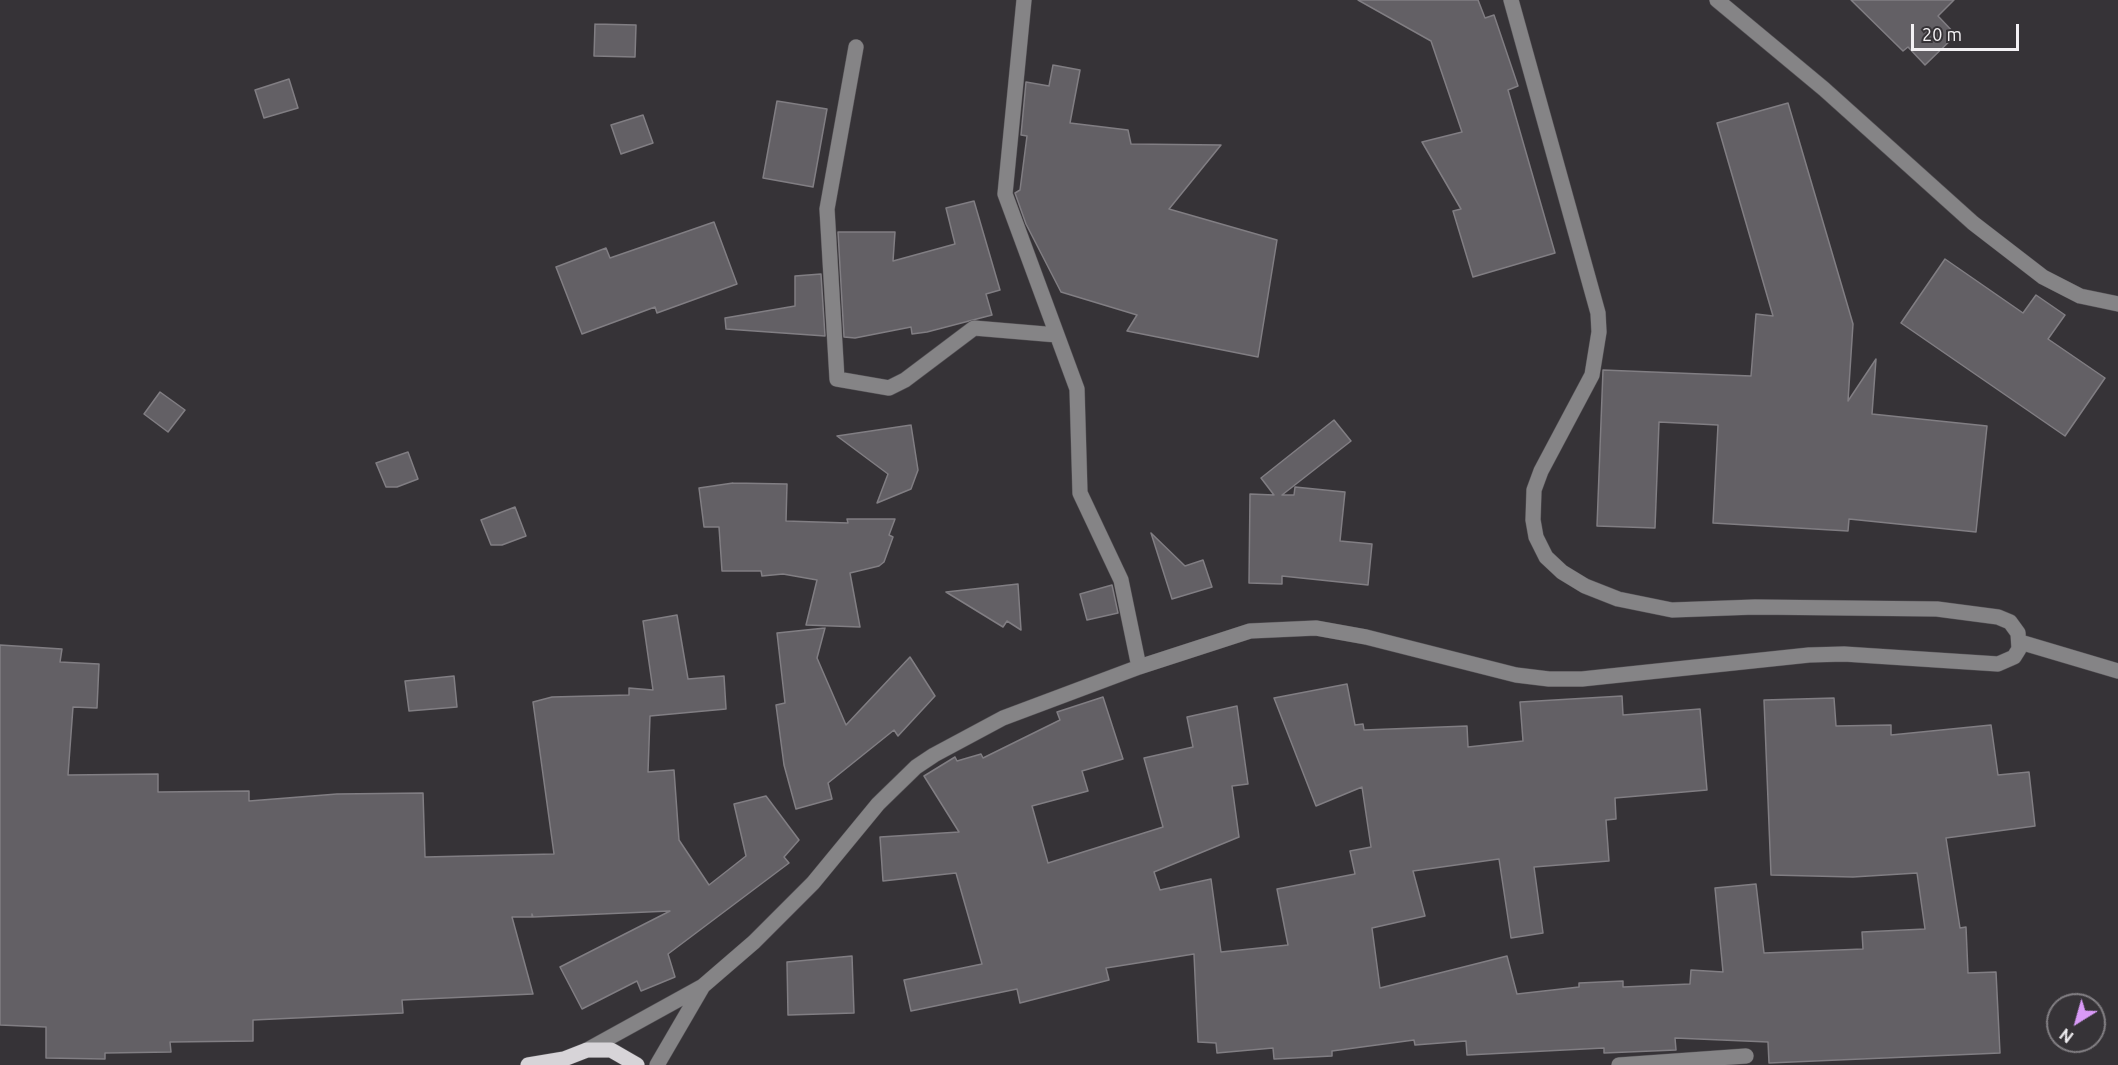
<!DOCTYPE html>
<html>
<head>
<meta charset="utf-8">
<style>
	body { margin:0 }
	#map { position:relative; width:2118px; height:1065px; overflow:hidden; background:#363337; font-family:Ubuntu,sans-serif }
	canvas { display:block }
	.north { position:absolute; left:2046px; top:993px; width:60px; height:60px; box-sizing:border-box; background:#363337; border:2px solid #827f83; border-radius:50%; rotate:217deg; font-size:16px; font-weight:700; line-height:24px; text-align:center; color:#f3f1f4 }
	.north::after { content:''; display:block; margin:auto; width:21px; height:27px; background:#d99af7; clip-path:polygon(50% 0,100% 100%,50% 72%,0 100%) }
	.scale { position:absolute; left:1911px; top:24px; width:108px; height:27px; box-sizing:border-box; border:3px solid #f3f1f4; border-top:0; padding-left:8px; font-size:18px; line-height:21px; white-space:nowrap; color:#f3f1f4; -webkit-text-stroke:4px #363337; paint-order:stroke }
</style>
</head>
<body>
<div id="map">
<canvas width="2118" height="1065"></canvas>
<div class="north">N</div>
<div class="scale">20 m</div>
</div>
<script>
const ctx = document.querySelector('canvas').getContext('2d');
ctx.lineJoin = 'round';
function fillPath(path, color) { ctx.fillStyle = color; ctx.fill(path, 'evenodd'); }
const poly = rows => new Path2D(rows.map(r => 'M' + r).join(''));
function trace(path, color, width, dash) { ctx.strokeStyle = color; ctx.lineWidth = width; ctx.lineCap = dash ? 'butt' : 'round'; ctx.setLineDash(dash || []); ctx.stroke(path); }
const building = poly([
	[1358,0,1478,0,1485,18,1494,15,1518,86,1508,90,1555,253,1473,277,1453,211,1461,209,1422,142,1462,132,1431,41,1358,0],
	[1851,0,1954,0,1938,16,1956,35,1925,65,1908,47,1903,51,1851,0],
	[595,24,636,25,635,57,594,56,595,24],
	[1053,65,1080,70,1070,123,1128,130,1131,144,1221,145,1169,209,1277,240,1258,357,1127,331,1137,315,1061,292,1026,224,1015,193,1020,190,1027,136,1021,135,1026,82,1049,86,1053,65],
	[289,79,298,108,264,118,255,90,289,79],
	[777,101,827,109,813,187,763,178,777,101],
	[1788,103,1853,324,1848,401,1876,359,1872,414,1987,426,1976,532,1849,519,1848,531,1713,523,1718,425,1659,422,1655,528,1597,526,1603,370,1751,376,1756,314,1773,316,1717,123,1788,103],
	[643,115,653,143,621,154,611,125,643,115],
	[974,201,1000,290,986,294,992,315,927,332,912,334,911,327,855,338,844,337,838,232,895,232,893,261,955,244,946,208,974,201],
	[714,222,737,284,657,313,655,307,582,334,556,267,606,248,610,258,714,222],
	[1945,259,2023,313,2036,295,2065,315,2048,339,2105,378,2065,436,1901,323,1945,259],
	[821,274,825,336,726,329,725,318,795,306,795,276,821,274],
	[160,392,185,410,168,432,144,414,160,392],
	[1334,420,1351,441,1282,495,1294,495,1295,487,1345,492,1340,541,1372,544,1368,585,1282,576,1282,584,1249,583,1250,494,1274,495,1261,478,1334,420],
	[911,425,918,470,911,489,877,503,888,474,837,436,911,425],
	[408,452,418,479,397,487,386,487,376,463,408,452],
	[733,483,787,484,786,521,848,523,847,519,895,519,889,535,893,537,884,562,879,566,850,573,860,627,806,625,817,580,783,574,762,576,761,571,722,571,719,527,704,527,699,488,733,483],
	[515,507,526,536,502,545,491,545,481,520,515,507],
	[1151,533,1185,566,1203,560,1212,587,1172,599,1151,533],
	[1018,584,1021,630,1007,621,1003,627,946,592,1018,584],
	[1112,585,1118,613,1087,620,1080,594,1112,585],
	[677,615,688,679,724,676,726,709,650,716,648,772,674,770,679,840,709,885,746,856,734,804,766,796,799,840,784,857,789,863,668,954,675,977,641,991,637,981,582,1009,560,967,670,911,533,917,532,914,532,917,512,917,533,994,402,1000,403,1013,253,1020,253,1041,170,1042,171,1052,105,1053,105,1059,46,1058,46,1027,0,1025,0,645,62,649,60,662,99,664,97,708,73,707,68,775,158,774,158,792,249,791,249,801,337,794,423,793,425,857,554,854,533,702,552,697,629,695,629,688,653,690,643,621,677,615],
	[825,628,817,658,846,725,910,657,935,696,898,736,894,730,828,783,832,799,796,809,784,765,776,705,785,703,777,633,825,628],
	[454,676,457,707,409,711,405,681,454,676],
	[1347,684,1355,725,1363,724,1364,730,1467,726,1468,747,1523,741,1520,702,1622,696,1623,715,1700,709,1707,790,1615,798,1616,819,1606,820,1609,861,1534,867,1543,933,1511,938,1499,859,1413,871,1425,916,1372,928,1380,988,1507,956,1517,994,1579,987,1579,983,1623,981,1623,987,1690,984,1691,970,1723,972,1715,888,1756,884,1764,953,1863,949,1862,932,1925,929,1917,873,1853,877,1771,875,1764,700,1834,698,1836,726,1891,725,1891,735,1991,725,1998,775,2029,772,2035,826,1946,838,1960,928,1966,927,1968,973,1996,972,2000,1053,1769,1063,1768,1042,1675,1038,1676,1050,1604,1053,1604,1048,1467,1055,1466,1041,1415,1045,1414,1040,1332,1051,1332,1056,1274,1059,1273,1048,1217,1053,1216,1043,1198,1042,1194,954,1106,968,1109,980,1020,1003,1017,989,911,1011,904,980,982,964,956,873,883,881,880,837,959,832,924,776,955,757,957,761,981,754,983,758,1060,720,1057,712,1103,697,1123,759,1082,771,1088,791,1032,806,1048,863,1163,827,1144,758,1193,747,1187,717,1237,706,1248,784,1232,786,1239,837,1154,872,1160,890,1211,879,1221,952,1288,945,1277,889,1355,874,1350,851,1371,847,1362,787,1316,806,1274,698,1347,684],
	[852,956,854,1013,788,1015,787,962,852,956]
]);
fillPath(building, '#636065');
trace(building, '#817e83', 1.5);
const minor = poly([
	[1024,0,1005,194,1077,389,1080,493,1121,580,1139,667],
	[1717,0,1824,89,1973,223,2043,277,2080,296,2118,304],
	[856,47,827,209,837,379,889,388,905,380,974,328,1057,335],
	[2020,642,2118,671],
	[587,1050,703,986,754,942,813,883,878,804,916,767,934,755,1003,718,1139,667,1250,631,1316,628,1366,637,1516,675,1549,679,1582,679,1809,655,1844,654,1998,664,2014,657,2019,649,2018,633,2010,622,1998,617,1937,609,1755,607,1672,610,1618,599,1585,586,1562,572,1546,557,1536,537,1533,520,1534,490,1541,471,1592,375,1599,332,1598,313,1511,0],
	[657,1065,703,986],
	[1619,1065,1746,1056]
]);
const major = poly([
	[528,1065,564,1059],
	[558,1065,564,1059,587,1050,611,1050,637,1065]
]);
trace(minor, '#545155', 16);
trace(major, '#545155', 16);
trace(minor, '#858486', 15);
trace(major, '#d7d4d8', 15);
</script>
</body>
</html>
